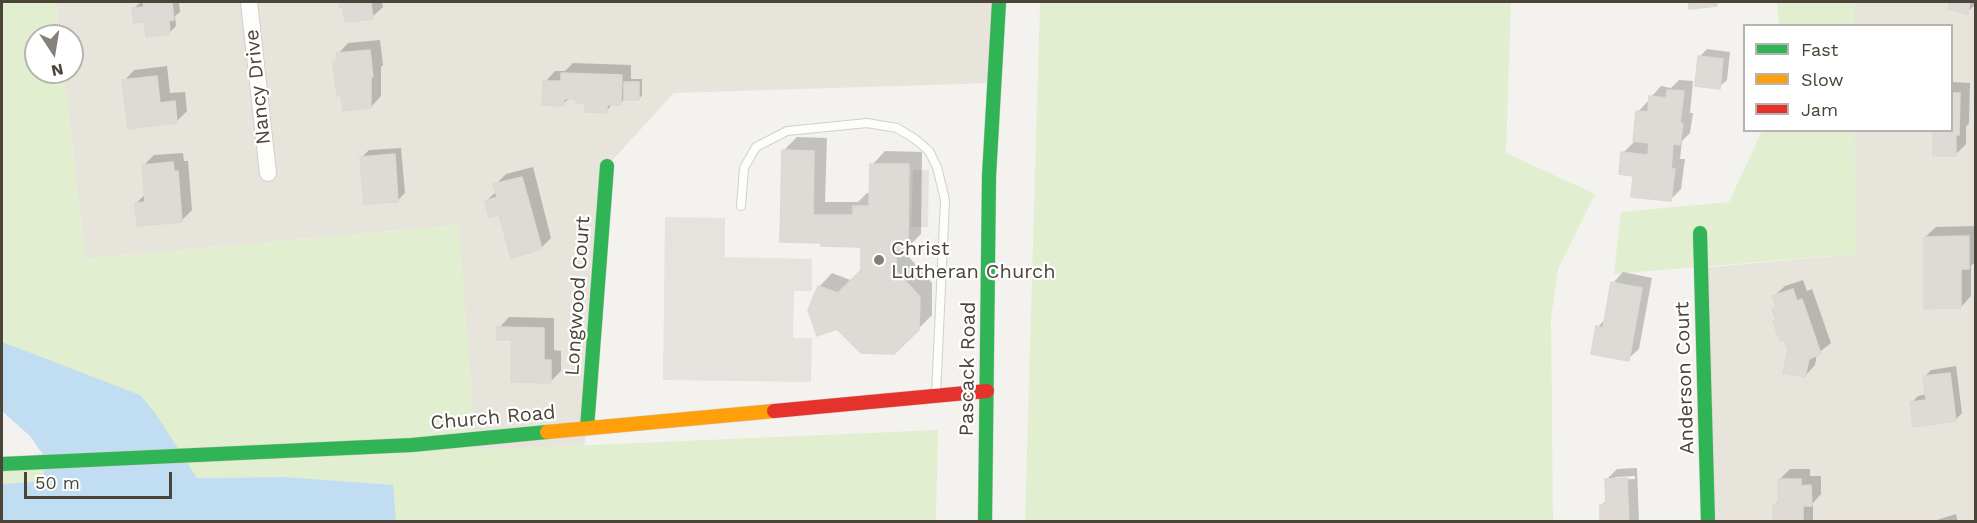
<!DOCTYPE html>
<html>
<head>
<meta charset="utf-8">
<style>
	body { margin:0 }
	#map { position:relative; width:1977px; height:523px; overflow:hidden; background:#f4f2ee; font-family:"Work Sans",sans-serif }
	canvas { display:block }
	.frame { position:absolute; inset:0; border:3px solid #4b4439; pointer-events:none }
	.legend { position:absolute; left:1743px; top:24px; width:210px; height:108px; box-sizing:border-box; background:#fff; border:2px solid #b7b4b0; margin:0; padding:8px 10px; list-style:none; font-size:18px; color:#4b4439 }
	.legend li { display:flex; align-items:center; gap:12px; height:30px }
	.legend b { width:30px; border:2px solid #b7b4b0 }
	.north { position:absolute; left:24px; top:24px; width:60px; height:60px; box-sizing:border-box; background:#fff; border:2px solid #b7b4b0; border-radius:50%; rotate:168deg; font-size:16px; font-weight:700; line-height:24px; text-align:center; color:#4b4439 }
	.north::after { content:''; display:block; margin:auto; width:21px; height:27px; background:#868178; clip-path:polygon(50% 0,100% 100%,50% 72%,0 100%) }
	.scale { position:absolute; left:24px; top:472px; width:148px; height:27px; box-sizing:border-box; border:3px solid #4b4439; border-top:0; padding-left:8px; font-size:18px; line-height:21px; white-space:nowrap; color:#4b4439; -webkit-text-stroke:4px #fff; paint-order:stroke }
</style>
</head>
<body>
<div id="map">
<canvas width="1977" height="523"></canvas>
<div class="frame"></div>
<ul class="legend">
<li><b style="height:8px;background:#30b455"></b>Fast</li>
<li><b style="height:8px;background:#ff9f0a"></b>Slow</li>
<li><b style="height:8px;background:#e5322d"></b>Jam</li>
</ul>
<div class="north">N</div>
<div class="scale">50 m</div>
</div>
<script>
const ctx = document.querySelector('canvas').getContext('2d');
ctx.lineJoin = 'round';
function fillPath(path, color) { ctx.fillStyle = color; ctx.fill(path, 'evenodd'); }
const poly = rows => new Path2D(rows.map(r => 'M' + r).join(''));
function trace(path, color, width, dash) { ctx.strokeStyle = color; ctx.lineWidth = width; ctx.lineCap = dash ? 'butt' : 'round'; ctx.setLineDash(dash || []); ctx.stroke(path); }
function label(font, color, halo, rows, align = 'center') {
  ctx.font = font + ' "Work Sans",sans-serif'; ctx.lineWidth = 4.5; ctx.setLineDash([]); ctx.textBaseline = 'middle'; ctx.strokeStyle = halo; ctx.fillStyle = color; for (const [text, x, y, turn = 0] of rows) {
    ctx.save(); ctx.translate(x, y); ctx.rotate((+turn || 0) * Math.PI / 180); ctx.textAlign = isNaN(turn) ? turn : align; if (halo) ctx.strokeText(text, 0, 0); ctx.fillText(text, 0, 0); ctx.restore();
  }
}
fillPath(poly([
	[56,2,999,2,993,83,674,93,607,166,587,428,584,446,476,450,458,225,85,259,64,72,72,72,72,36,60,36],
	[1855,2,1975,2,1975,521,1708,521,1701,268,1856,254,1854,131,1952,130,1952,26,1853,25]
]), '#e7e4dc');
fillPath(poly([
	[2,2,56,2,60,36,36,36,36,72,64,72,85,259,459,225,476,450,938,430,936,521,396,522,392,485,285,477,82,479,2,484,2,458,42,454,30,436,2,411],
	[1040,2,1511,2,1506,153,1595,194,1558,269,1551,318,1553,521,1025,521],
	[1777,2,1855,2,1853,25,1779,25],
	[1762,131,1854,131,1856,254,1614,274,1621,212,1729,202]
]), '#e1eecf');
fillPath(poly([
	[913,170,929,170,928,227,911,227],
	[665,217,725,218,725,257,812,259,812,291,794,291,793,338,812,338,811,382,663,380]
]), '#e6e3df');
fillPath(poly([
	[2,342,140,395,155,413,197,478,285,477,393,485,396,521,2,521,2,484,44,481,43,454,30,436,2,411]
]), '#c0ddf1');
fillPath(poly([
	[141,2,179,2,180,12,175,16,176,26,169,33,146,21,134,8],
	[340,2,382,2,383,7,372,17,345,5,341,6],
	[1951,2,1976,2,1976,4,1967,12,1950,8],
	[380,40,383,65,381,67,381,96,371,107,335,62,338,59,338,54,348,43],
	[1707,49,1730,52,1727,80,1719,87,1700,56],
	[573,63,631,65,631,79,642,79,642,95,639,99,625,99,620,103,614,103,606,111,578,97,571,97,563,104,545,82,555,71,565,71],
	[167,66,170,93,185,92,187,111,176,122,124,81,134,70],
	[1679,80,1693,81,1690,113,1693,113,1690,133,1682,141,1680,159,1685,159,1681,189,1671,199,1635,174,1623,153,1634,142,1638,112,1648,101,1650,101,1651,97,1661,86,1671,88],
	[1952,82,1970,83,1969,123,1966,127,1966,144,1955,155,1952,130],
	[797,137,827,138,825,202,858,202,867,193,871,193,872,165,885,151,922,152,921,234,909,246,909,257,932,283,932,315,918,329,819,287,832,273,853,281,862,271,863,245,823,245,783,151],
	[401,148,405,193,398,200,362,157,369,150],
	[183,153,184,161,188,161,192,210,181,221,136,203,146,194,143,166,154,155],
	[533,167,551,238,541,248,486,201,497,191,495,185,506,174],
	[1976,226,1976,261,1971,266,1971,296,1961,307,1925,237,1936,227],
	[1623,272,1652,278,1639,349,1628,359,1598,327,1606,318,1613,283],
	[1803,280,1807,291,1812,289,1831,343,1817,354,1815,365,1805,376,1789,350,1777,319,1777,306,1774,296,1785,286],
	[509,317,554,318,554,350,561,351,561,371,550,382,513,339,499,328],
	[1956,366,1962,413,1955,420,1911,403,1918,396,1927,394,1924,377,1931,370],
	[1637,468,1639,522,1602,522,1601,506,1607,500,1607,479,1617,469],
	[1635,476,1635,479,1615,480,1615,477],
	[1790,469,1810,469,1810,476,1821,476,1821,494,1813,503,1813,522,1774,522,1774,506,1780,500,1779,480],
	[1956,514,1958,522,1930,522]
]), '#0003');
const building = poly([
	[143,2,172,2,174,20,169,21,170,34,146,37,144,22,134,23,132,8,144,7,143,2],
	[339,2,371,2,373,19,345,22,343,7,339,7,339,2],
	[1689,2,1717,2,1717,6,1689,9,1689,2],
	[1950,2,1970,2,1968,14,1948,9,1950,2],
	[370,50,373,77,371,77,371,108,343,111,341,96,337,96,333,62,337,61,336,53,370,50],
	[1698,56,1723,59,1720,89,1695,86,1698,56],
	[561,73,622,75,621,105,607,105,607,113,585,112,585,104,576,103,576,99,564,99,564,106,542,105,543,81,561,81,561,73],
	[157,76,160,103,175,101,177,123,128,129,122,80,157,76],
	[624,82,639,82,639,100,624,100,624,82],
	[1667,90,1684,91,1680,123,1683,124,1680,145,1673,144,1671,169,1675,169,1671,201,1631,197,1633,176,1619,174,1621,152,1648,155,1649,143,1633,141,1636,111,1648,112,1649,96,1666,98,1667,90],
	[1952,93,1960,93,1959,135,1956,135,1956,156,1933,156,1933,130,1952,130,1952,93],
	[782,150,814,151,813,215,853,215,853,206,869,206,870,164,909,164,908,249,896,249,896,271,920,297,919,330,894,354,861,353,837,329,817,336,808,310,818,286,838,293,861,270,861,247,821,246,821,243,780,242,782,150],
	[395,154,398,202,364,204,360,157,395,154],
	[173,162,174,171,178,171,182,222,137,226,135,203,145,202,142,165,173,162],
	[522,177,542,249,511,258,499,215,489,217,485,201,497,197,493,184,522,177],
	[1969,236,1969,269,1961,269,1961,308,1924,309,1924,237,1969,236],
	[1611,282,1642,288,1629,361,1591,354,1596,326,1603,328,1611,282],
	[1793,289,1797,301,1802,299,1821,354,1809,359,1805,377,1783,373,1788,350,1784,339,1780,341,1773,321,1776,320,1772,309,1776,307,1772,296,1793,289],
	[497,327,544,328,544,360,551,360,551,383,511,382,512,340,497,340,497,327],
	[1950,373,1956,421,1913,427,1910,402,1926,400,1923,376,1950,373],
	[1627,478,1629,522,1600,522,1600,505,1606,505,1605,479,1627,478],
	[1778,479,1801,479,1801,486,1811,485,1812,506,1803,506,1803,522,1773,522,1773,505,1778,505,1778,479]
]);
fillPath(building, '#dedbd6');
trace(building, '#dcd9d4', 1.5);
const lane = poly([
	[741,206,744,168,756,147,787,131,867,123,897,128,915,139,929,151,937,167,945,200,936,395]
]);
const street = poly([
	[249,2,268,173]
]);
const fast = poly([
	[1700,233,1708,522],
	[587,428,607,166],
	[2,464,412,445,547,432],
	[985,522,989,176,999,2]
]);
const slow = poly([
	[547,432,774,411]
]);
const jam = poly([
	[774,411,987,391]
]);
trace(lane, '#d2d0cb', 10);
trace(street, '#d2d0cb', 18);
trace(fast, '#d3cfc5', 15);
trace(slow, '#d3cfc5', 15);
trace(jam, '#d3cfc5', 15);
trace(lane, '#fdfdfc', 8);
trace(street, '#fdfdfc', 16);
trace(fast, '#30b455', 14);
trace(slow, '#ff9f0a', 14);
trace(jam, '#e5322d', 14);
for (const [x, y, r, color] of [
	[879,260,6,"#868178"]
]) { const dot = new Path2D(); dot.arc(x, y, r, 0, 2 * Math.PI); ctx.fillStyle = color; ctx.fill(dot); trace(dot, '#fff', 2); }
label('20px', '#4b4439', '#fff', [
	["Nancy Drive",258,87,-96],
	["Longwood Court",578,296,-86],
	["Pascack Road",968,369,-89],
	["Anderson Court",1685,378,-92],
	["Church Road",493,418,-5]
]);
label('20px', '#4b4439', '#fff', [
	["Christ",891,249],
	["Lutheran Church",891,272]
], 'left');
</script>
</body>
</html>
